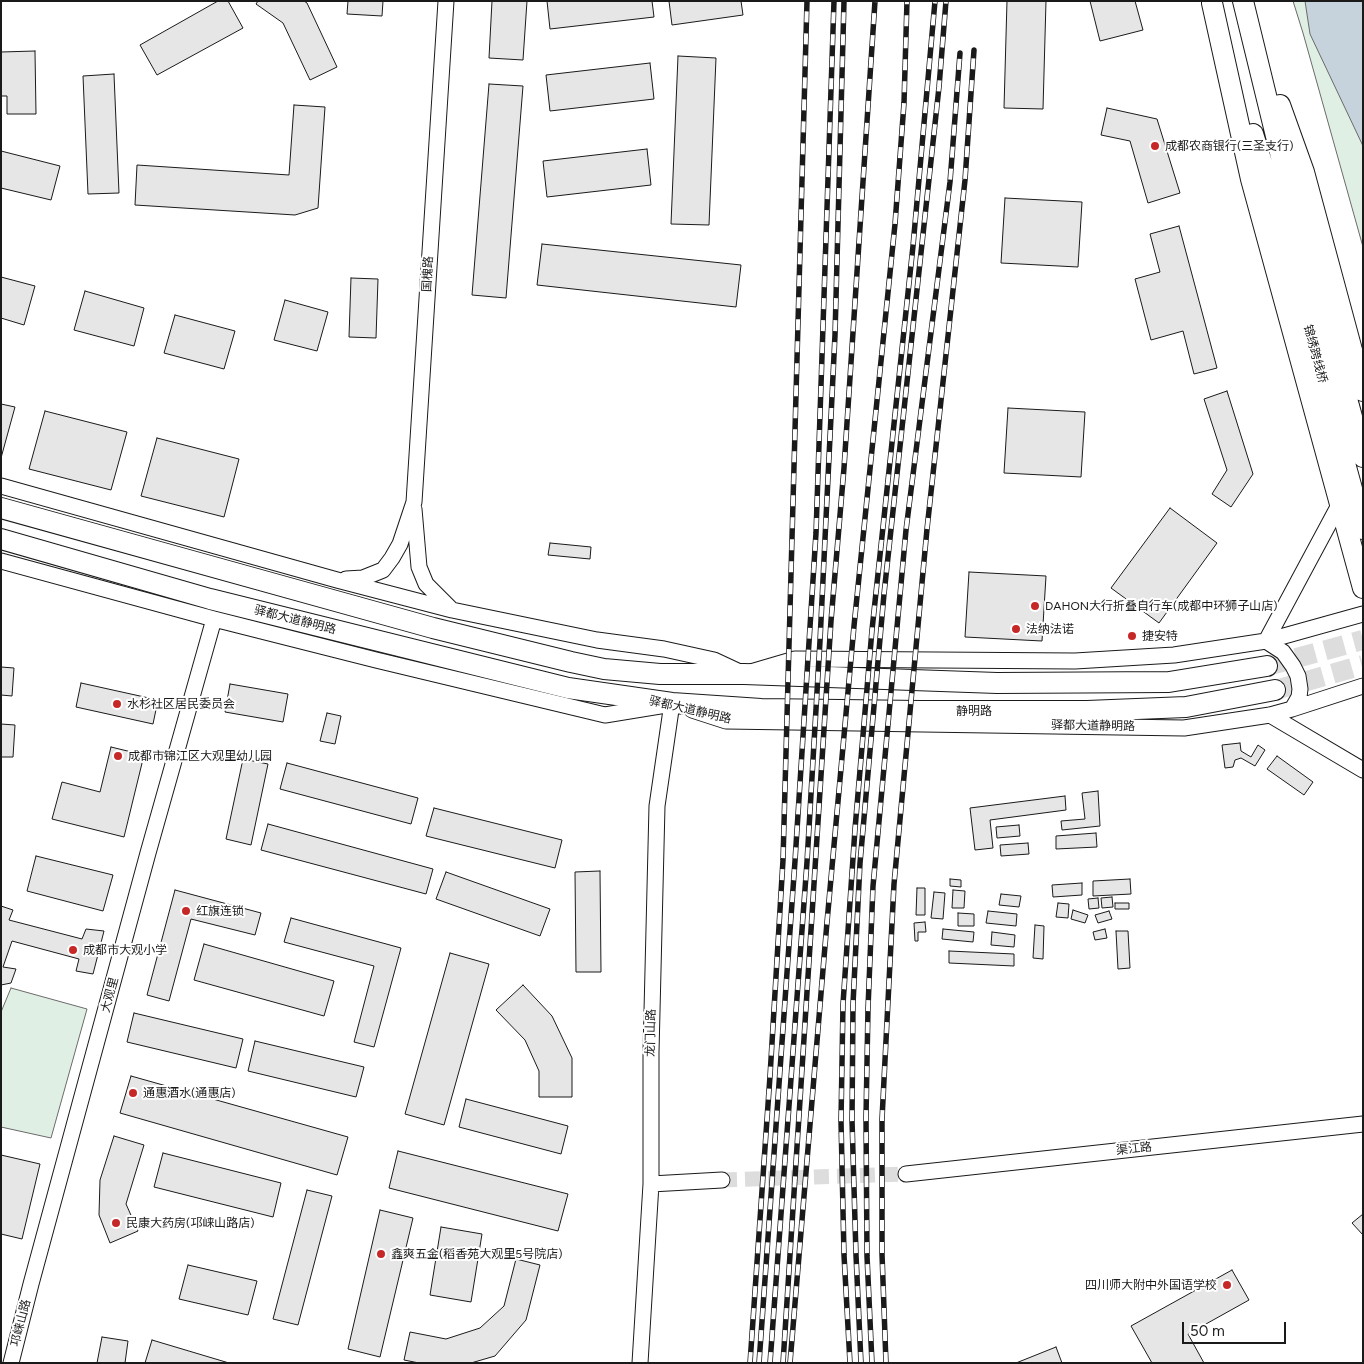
<!DOCTYPE html>
<html>
<head>
<meta charset="utf-8">
<style>
	body { margin:0 }
	#map { position:relative; width:1364px; height:1364px; overflow:hidden; background:#fff; font-family:Figtree,sans-serif }
	canvas { display:block }
	.frame { position:absolute; inset:0; border:2px solid #1a1a1a; pointer-events:none }
	.scale { position:absolute; left:1182px; top:1322px; width:104px; height:22px; box-sizing:border-box; border:2px solid #1a1a1a; border-top:0; padding-left:6px; font-size:15px; line-height:18px; white-space:nowrap; color:#1a1a1a; -webkit-text-stroke:4px #fff; paint-order:stroke }
</style>
</head>
<body>
<div id="map">
<canvas width="1364" height="1364"></canvas>
<div class="frame"></div>
<div class="scale">50 m</div>
</div>
<script>
const ctx = document.querySelector('canvas').getContext('2d');
ctx.lineJoin = 'round';
function fillPath(path, color) { ctx.fillStyle = color; ctx.fill(path, 'evenodd'); }
const poly = rows => new Path2D(rows.map(r => 'M' + r).join(''));
function trace(path, color, width, dash) { ctx.strokeStyle = color; ctx.lineWidth = width; ctx.lineCap = dash ? 'butt' : 'round'; ctx.setLineDash(dash || []); ctx.stroke(path); }
function label(font, color, halo, rows, align = 'center') {
  ctx.font = font + ' Figtree,"Noto Sans SC",sans-serif'; ctx.lineWidth = 4; ctx.setLineDash([]); ctx.textBaseline = 'middle'; ctx.strokeStyle = halo; ctx.fillStyle = color; for (const [text, x, y, turn = 0] of rows) {
    ctx.save(); ctx.translate(x, y); ctx.rotate((+turn || 0) * Math.PI / 180); ctx.textAlign = isNaN(turn) ? turn : align; if (halo) ctx.strokeText(text, 0, 0); ctx.fillText(text, 0, 0); ctx.restore();
  }
}
const green = poly([
	[1293,1,1363,1,1363,247,1303,33,1293,1],
	[11,988,87,1009,51,1138,1,1127,1,1012,11,988]
]);
fillPath(green, '#e0efe3');
trace(green, '#6a6a6a', 1);
const water = poly([
	[1305,1,1363,1,1363,146,1310,34,1305,1]
]);
fillPath(water, '#c6d2dc');
trace(water, '#6a6a6a', 1);
const building = poly([
	[218,1,228,1,243,28,157,75,140,45,218,1],
	[258,1,304,1,307,3,337,67,310,80,283,23,256,4,258,1],
	[348,1,383,1,382,16,347,14,348,1],
	[492,1,527,1,523,60,489,58,492,1],
	[547,1,652,1,654,17,550,29,547,1],
	[669,1,741,1,743,15,672,25,669,1],
	[1007,1,1046,1,1043,109,1004,108,1007,1],
	[1090,1,1135,1,1143,30,1100,41,1090,1],
	[35,51,36,114,7,114,7,96,1,96,1,52,35,51],
	[678,56,716,58,709,225,671,224,678,56],
	[650,63,654,99,550,111,546,75,650,63],
	[114,74,119,193,88,194,83,76,114,74],
	[489,84,523,86,506,298,472,295,489,84],
	[294,105,325,107,318,208,295,215,135,205,137,165,289,175,294,105],
	[1107,108,1157,119,1180,193,1148,203,1130,141,1101,135,1107,108],
	[647,149,651,185,547,197,543,161,647,149],
	[1,151,60,166,51,200,1,188,1,151],
	[1005,198,1082,202,1078,267,1001,263,1005,198],
	[1179,226,1217,368,1194,374,1183,331,1151,340,1135,279,1160,272,1150,234,1179,226],
	[542,244,741,265,736,307,537,285,542,244],
	[1,277,35,286,24,325,1,318,1,277],
	[351,278,378,279,376,338,349,337,351,278],
	[85,291,144,308,134,346,74,330,85,291],
	[285,300,328,312,317,351,274,340,285,300],
	[175,315,235,331,224,369,164,353,175,315],
	[1227,391,1253,474,1231,507,1212,494,1227,470,1204,399,1227,391],
	[1,404,15,407,1,458,1,404],
	[1008,408,1085,412,1081,477,1004,473,1008,408],
	[45,411,127,432,111,490,29,469,45,411],
	[157,438,239,459,224,517,141,496,157,438],
	[1170,508,1217,543,1159,623,1111,588,1170,508],
	[550,543,591,547,590,559,548,555,550,543],
	[969,572,1046,576,1042,641,965,637,969,572],
	[1,667,14,668,12,696,1,695,1,667],
	[81,683,158,700,153,724,76,707,81,683],
	[230,684,288,694,283,722,225,712,230,684],
	[327,713,341,716,335,744,320,741,327,713],
	[1,724,15,725,13,757,1,757,1,724],
	[1240,743,1241,751,1251,757,1258,745,1265,750,1255,766,1241,758,1235,760,1233,767,1225,768,1222,745,1240,743],
	[111,747,144,755,124,837,52,819,62,782,100,792,111,747],
	[1277,756,1313,782,1304,795,1267,769,1277,756],
	[243,759,268,764,251,845,226,839,243,759],
	[287,763,418,798,411,824,280,789,287,763],
	[1098,791,1100,826,1062,830,1061,821,1085,819,1082,793,1098,791],
	[1065,796,1066,810,990,820,993,848,975,850,970,808,1065,796],
	[434,808,562,840,555,868,426,836,434,808],
	[268,824,433,869,426,894,261,850,268,824],
	[1019,825,1020,836,997,838,996,827,1019,825],
	[1096,833,1097,847,1056,849,1056,836,1096,833],
	[1028,843,1029,854,1001,856,1000,845,1028,843],
	[36,856,113,875,103,911,27,891,36,856],
	[600,871,601,972,576,972,575,872,600,871],
	[446,872,550,909,540,936,436,899,446,872],
	[950,879,961,880,961,887,950,886,950,879],
	[1130,879,1131,894,1093,896,1093,881,1130,879],
	[1082,883,1082,895,1053,897,1052,885,1082,883],
	[917,888,925,888,925,915,916,915,917,888],
	[175,890,261,913,255,935,191,919,169,1001,147,995,175,890],
	[953,890,965,891,964,908,952,908,953,890],
	[934,892,945,893,943,919,931,918,934,892],
	[1001,894,1021,896,1019,907,999,905,1001,894],
	[1112,897,1113,907,1102,908,1101,898,1112,897],
	[1098,898,1099,908,1089,909,1088,899,1098,898],
	[1058,903,1069,904,1068,918,1056,917,1058,903],
	[1115,903,1129,903,1129,909,1115,909,1115,903],
	[1,906,13,910,9,920,82,939,86,929,104,931,93,974,76,971,79,959,12,941,3,967,16,969,11,983,1,985,1,906],
	[1073,910,1088,915,1085,923,1071,919,1073,910],
	[988,911,1017,914,1016,926,986,923,988,911],
	[1109,911,1112,919,1098,923,1095,915,1109,911],
	[958,913,974,914,974,926,958,926,958,913],
	[291,918,401,948,374,1047,354,1042,374,966,284,942,291,918],
	[925,922,926,932,918,932,918,941,915,941,914,923,925,922],
	[1035,925,1044,926,1043,959,1033,958,1035,925],
	[943,929,974,932,973,942,942,939,943,929],
	[1105,929,1107,938,1095,940,1093,932,1105,929],
	[1116,931,1128,931,1130,968,1118,969,1116,931],
	[992,932,1015,935,1014,947,991,945,992,932],
	[204,944,334,981,324,1016,194,980,204,944],
	[949,951,1014,954,1014,966,949,963,949,951],
	[450,953,489,964,444,1125,405,1114,450,953],
	[523,985,552,1016,572,1058,572,1097,539,1097,539,1071,525,1040,496,1010,523,985],
	[134,1013,243,1039,236,1068,127,1042,134,1013],
	[255,1041,364,1067,356,1097,248,1071,255,1041],
	[131,1076,348,1137,337,1175,120,1113,131,1076],
	[466,1099,568,1126,561,1154,459,1127,466,1099],
	[114,1136,144,1145,126,1204,138,1231,110,1243,99,1215,100,1180,114,1136],
	[398,1151,568,1194,558,1231,389,1188,398,1151],
	[163,1153,281,1183,273,1217,154,1187,163,1153],
	[1,1155,40,1164,22,1239,1,1234,1,1155],
	[307,1190,332,1196,298,1325,273,1319,307,1190],
	[380,1210,413,1218,380,1357,348,1349,380,1210],
	[1363,1214,1363,1235,1352,1223,1363,1214],
	[441,1227,482,1234,471,1302,430,1295,441,1227],
	[516,1259,540,1265,526,1320,495,1356,471,1363,419,1363,404,1360,410,1332,446,1339,480,1328,504,1306,516,1259],
	[188,1265,257,1281,248,1315,179,1299,188,1265],
	[1232,1270,1249,1300,1188,1334,1204,1363,1152,1363,1131,1326,1232,1270],
	[102,1337,128,1341,125,1363,97,1363,102,1337],
	[152,1340,229,1363,145,1363,152,1340],
	[1056,1347,1062,1363,1016,1363,1056,1347]
]);
fillPath(building, '#e6e6e6');
trace(building, '#1a1a1a', 1);
trace(poly([
	[722,1180,906,1174]
]), '#ddd', 15, [15, 8]);
trace(poly([
	[1267,666,1363,640],
	[1275,690,1363,665]
]), '#ddd', 20, [20, 10]);
const minor = poly([
	[1,486,337,580,452,610,597,640,664,649,714,660,744,674,795,659,1075,661,1174,655,1266,641,1363,614],
	[414,509,419,567,426,584,451,609],
	[1,561,214,619,376,660,605,715,660,706],
	[346,579,363,578,383,570,392,558,400,544,414,502,446,1],
	[1292,709,1299,697,1300,689,1298,676,1293,666,1283,652,1266,641,1339,505],
	[692,710,726,721,1184,728,1270,715,1292,709,1363,686],
	[1270,715,1363,770],
	[906,1174,1363,1124],
	[651,1184,722,1180],
	[11,1363,31,1284,148,853,214,619],
	[640,1363,651,1184,651,1052,657,806,672,703]
]);
const major = poly([
	[1243,1,1285,173,1363,457],
	[1212,3,1251,179,1363,588],
	[1280,105,1304,172,1363,391],
	[1253,134,1267,179,1363,529],
	[1,508,433,628,571,662,604,669,660,674,744,674,997,683,1169,682,1267,666],
	[1,539,210,599,568,688,672,703,761,709,920,711,1087,711,1186,707,1275,690]
]);
trace(minor, '#1a1a1a', 17);
trace(major, '#1a1a1a', 22);
trace(minor, '#fff', 15);
trace(major, '#fff', 20);
const rail = poly([
	[750,1363,770,1076,783,860,807,1],
	[759,1363,795,861,816,533,834,1],
	[770,1363,807,862,820,641,835,335,844,1],
	[783,1363,831,621,844,468,875,1],
	[790,1363,827,922,854,626,895,224,904,103,907,1],
	[850,1363,844,1255,841,1121,843,1004,855,829,872,630,913,246,935,1],
	[861,1363,856,1255,852,1120,853,1004,860,863,884,594,939,87,946,1],
	[872,1363,867,1256,866,1117,868,1008,873,886,906,530,950,182,960,53],
	[886,1363,882,1254,882,1119,894,884,927,529,965,180,974,50]
]);
trace(rail, '#1a1a1a', 5.5);
trace(rail, '#fff', 4, [11]);
for (const [x, y, r, color] of [
	[1155,146,5,"#c62828"],
	[1035,606,5,"#c62828"],
	[1016,629,5,"#c62828"],
	[1132,636,5,"#c62828"],
	[117,704,5,"#c62828"],
	[118,756,5,"#c62828"],
	[186,911,5,"#c62828"],
	[73,950,5,"#c62828"],
	[133,1093,5,"#c62828"],
	[116,1223,5,"#c62828"],
	[381,1254,5,"#c62828"],
	[1227,1285,5,"#c62828"]
]) { const dot = new Path2D(); dot.arc(x, y, r, 0, 2 * Math.PI); ctx.fillStyle = color; ctx.fill(dot); trace(dot, '#fff', 2); }
label('12px', '#1a1a1a', '#fff', [
	["成都农商银行(三圣支行)",1165,146],
	["DAHON大行折叠自行车(成都中环狮子山店)",1045,606],
	["法纳法诺",1026,629],
	["捷安特",1142,636],
	["水杉社区居民委员会",127,704],
	["成都市锦江区大观里幼儿园",128,756],
	["红旗连锁",196,911],
	["成都市大观小学",83,950],
	["通惠酒水(通惠店)",143,1093],
	["民康大药房(邛崃山路店)",126,1223],
	["鑫爽五金(稻香苑大观里5号院店)",391,1254],
	["四川师大附中外国语学校",1217,1285,"right"]
], 'left');
label('12px', '#1a1a1a', '#fff', [
	["国槐路",428,274,-87],
	["锦绣跨线桥",1315,354,75],
	["驿都大道静明路",295,620,14],
	["驿都大道静明路",690,710,13],
	["静明路",974,711],
	["驿都大道静明路",1093,726,1],
	["大观里",110,995,-75],
	["龙门山路",651,1033,-89],
	["渠江路",1134,1149,-6],
	["邛崃山路",21,1323,-76]
]);
</script>
</body>
</html>
